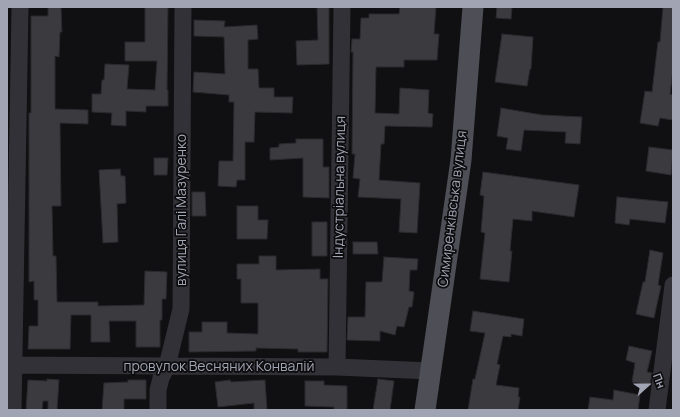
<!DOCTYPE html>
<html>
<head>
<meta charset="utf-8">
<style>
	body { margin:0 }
	#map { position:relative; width:680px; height:417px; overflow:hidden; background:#101012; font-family:Manrope,sans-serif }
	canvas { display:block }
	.frame { position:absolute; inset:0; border:8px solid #a1a4b3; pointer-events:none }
	.north { position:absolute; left:628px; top:365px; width:40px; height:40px; -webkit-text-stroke:3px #0c0b0d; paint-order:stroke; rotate:69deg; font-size:11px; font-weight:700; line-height:16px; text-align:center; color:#a1a4b3 }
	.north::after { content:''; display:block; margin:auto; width:14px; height:18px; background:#a1a4b3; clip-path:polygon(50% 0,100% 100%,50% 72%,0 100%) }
</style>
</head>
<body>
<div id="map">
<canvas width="680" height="417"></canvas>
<div class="frame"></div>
<div class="north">Пн</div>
</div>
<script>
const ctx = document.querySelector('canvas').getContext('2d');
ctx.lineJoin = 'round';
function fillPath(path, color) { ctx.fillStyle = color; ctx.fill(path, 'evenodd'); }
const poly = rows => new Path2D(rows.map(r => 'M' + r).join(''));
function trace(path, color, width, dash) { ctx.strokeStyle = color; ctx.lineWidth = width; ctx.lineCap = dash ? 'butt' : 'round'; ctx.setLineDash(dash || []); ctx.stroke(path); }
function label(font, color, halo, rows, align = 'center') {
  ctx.font = font + ' Manrope,sans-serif'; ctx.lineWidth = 3.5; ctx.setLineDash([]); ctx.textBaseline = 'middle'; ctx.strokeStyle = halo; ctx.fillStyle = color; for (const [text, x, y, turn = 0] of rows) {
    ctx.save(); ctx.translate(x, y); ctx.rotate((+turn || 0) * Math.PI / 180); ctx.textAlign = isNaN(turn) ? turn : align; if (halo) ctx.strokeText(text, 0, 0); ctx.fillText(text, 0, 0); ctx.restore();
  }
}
const building = poly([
	[48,7,61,7,62,32,60,32,59,57,55,56,55,109,88,110,88,124,60,123,61,206,52,206,53,256,56,256,57,302,98,302,98,306,144,305,145,271,167,272,166,299,162,299,162,320,160,320,160,347,136,347,136,321,109,321,110,342,91,342,91,315,71,315,70,349,28,349,29,326,38,326,38,300,34,300,34,281,29,282,29,113,31,113,31,16,48,16,48,7],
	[145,7,168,7,167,90,168,90,168,106,146,106,146,112,126,111,126,126,111,125,112,113,92,112,92,94,101,94,102,80,104,80,105,64,129,65,127,89,155,90,157,61,125,61,125,42,145,42,145,7],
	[317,7,329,7,329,64,297,65,296,41,318,40,317,7],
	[400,7,436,7,434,34,439,34,437,60,404,60,404,67,376,67,375,113,399,114,400,88,429,90,428,113,433,114,432,127,385,126,384,144,381,144,379,180,420,183,417,233,399,232,401,199,358,197,360,179,353,178,355,154,352,154,353,52,351,52,352,39,360,39,361,18,369,18,369,14,399,14,400,7],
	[497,7,512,7,511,19,496,18,497,7],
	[663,7,673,7,673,70,670,94,673,95,673,120,660,118,658,126,640,123,645,91,652,92,658,42,660,42,663,7],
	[194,20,225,21,224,27,257,25,258,39,248,40,248,69,258,69,259,88,274,88,274,97,293,97,292,113,255,112,254,142,245,142,245,180,237,180,236,187,218,186,219,161,233,161,234,102,229,102,229,95,193,92,194,72,225,74,224,37,194,36,194,20],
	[502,34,533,37,531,69,530,69,527,86,495,82,502,34],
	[501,108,542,115,582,117,580,144,565,143,566,132,524,130,521,151,506,149,508,138,497,136,501,108],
	[296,139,323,139,323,167,329,167,329,198,303,197,303,158,270,160,270,148,279,147,279,144,296,143,296,139],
	[649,147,673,150,671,175,646,171,649,147],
	[154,158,168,158,167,175,154,175,154,158],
	[120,169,121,176,125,176,126,203,117,204,118,242,103,243,99,170,120,169],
	[483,172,579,185,574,217,532,211,532,221,513,219,510,251,512,251,509,282,480,279,485,233,481,232,484,196,480,195,483,172],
	[192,192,205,192,206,216,192,216,192,192],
	[617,197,668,202,665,223,630,219,629,225,615,223,617,197],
	[237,206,258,206,258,220,268,220,267,239,237,239,237,206],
	[312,222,327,222,327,256,312,256,312,222],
	[353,242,377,242,378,254,353,254,353,242],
	[650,250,663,253,658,285,661,286,654,318,636,314,643,282,645,282,650,250],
	[259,256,276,256,276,270,320,269,320,279,328,279,327,352,298,352,298,349,256,348,256,351,189,352,189,332,202,332,202,322,227,322,227,333,258,334,258,303,241,303,241,279,237,279,237,264,259,264,259,256],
	[384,257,418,259,417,270,410,270,409,291,414,292,412,307,409,307,404,327,397,326,395,335,380,331,380,341,347,340,348,317,365,317,366,282,382,282,384,257],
	[473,311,524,319,522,336,511,334,511,337,503,336,497,364,500,365,496,385,519,388,518,397,520,397,518,410,468,410,473,379,475,379,485,333,470,331,473,311],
	[629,346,652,351,647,372,652,373,650,385,632,382,635,363,626,360,629,346],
	[47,379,59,380,57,410,48,410,48,401,43,401,42,410,26,410,28,380,47,381,47,379],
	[378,379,394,381,390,410,373,410,378,379],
	[128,380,146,380,146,399,124,399,124,410,102,410,104,383,128,382,128,380],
	[230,380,231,382,265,380,267,410,254,410,254,403,218,407,215,382,230,380],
	[305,381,324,381,324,385,347,386,347,410,334,410,334,407,305,406,305,381],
	[614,390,640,395,638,410,588,410,590,397,613,400,614,390]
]);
fillPath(building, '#3a3a3f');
trace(building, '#2b2a2e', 1);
trace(poly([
	[7,365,337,367,431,371],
	[337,367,342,7],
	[13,410,20,7],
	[158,410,158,390,161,378,167,366,181,309,183,7],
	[657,410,673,285]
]), '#313137', 17);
trace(poly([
	[425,410,461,160,473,7]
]), '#4d4e56', 21);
label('14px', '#a1a4b3', '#0c0b0d', [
	["Індустріальна вулиця",340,187,-89],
	["Симиренківська вулиця",453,209,-83],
	["вулиця Галі Мазуренко",182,210,-90],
	["провулок Весняних Конвалій",219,367]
]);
</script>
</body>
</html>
